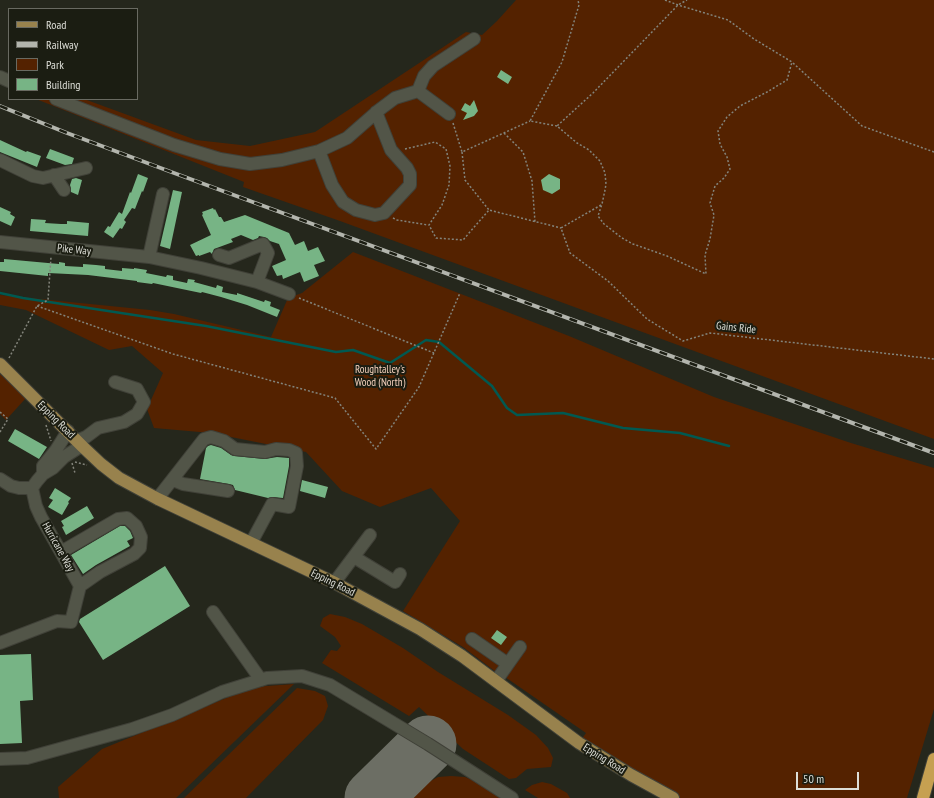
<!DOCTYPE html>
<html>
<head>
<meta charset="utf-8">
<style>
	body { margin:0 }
	#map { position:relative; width:934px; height:798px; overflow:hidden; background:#25271c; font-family:"PT Sans Narrow",sans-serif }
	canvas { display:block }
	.legend { position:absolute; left:8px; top:8px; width:130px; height:92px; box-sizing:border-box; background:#1b1d12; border:1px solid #696a61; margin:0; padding:5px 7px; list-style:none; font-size:12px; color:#ddded7 }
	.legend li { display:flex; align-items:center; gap:8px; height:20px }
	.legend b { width:20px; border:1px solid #696a61 }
	.scale { position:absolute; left:796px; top:772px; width:63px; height:18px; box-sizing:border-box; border:2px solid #ddded7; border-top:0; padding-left:5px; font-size:12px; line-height:14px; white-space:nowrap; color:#ddded7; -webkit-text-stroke:3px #1b1d12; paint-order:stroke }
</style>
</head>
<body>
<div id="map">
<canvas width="934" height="798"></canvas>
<ul class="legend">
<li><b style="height:5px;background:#98824d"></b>Road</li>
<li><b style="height:5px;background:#b3b5ad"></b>Railway</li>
<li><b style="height:11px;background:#542200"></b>Park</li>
<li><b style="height:11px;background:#77b485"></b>Building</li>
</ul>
<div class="scale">50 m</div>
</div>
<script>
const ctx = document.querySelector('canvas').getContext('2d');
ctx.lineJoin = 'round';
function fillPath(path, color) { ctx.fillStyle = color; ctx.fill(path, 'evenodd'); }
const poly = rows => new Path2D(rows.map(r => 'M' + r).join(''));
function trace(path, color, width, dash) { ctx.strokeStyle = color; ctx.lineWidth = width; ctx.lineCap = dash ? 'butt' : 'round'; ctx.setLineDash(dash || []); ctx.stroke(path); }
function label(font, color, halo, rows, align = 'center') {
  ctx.font = font + ' "PT Sans Narrow",sans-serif'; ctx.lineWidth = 4; ctx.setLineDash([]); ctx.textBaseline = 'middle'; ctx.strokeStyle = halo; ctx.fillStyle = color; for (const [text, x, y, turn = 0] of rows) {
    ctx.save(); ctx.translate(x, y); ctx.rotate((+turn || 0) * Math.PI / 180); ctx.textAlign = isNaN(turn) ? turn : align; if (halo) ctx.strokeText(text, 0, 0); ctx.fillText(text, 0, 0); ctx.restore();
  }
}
fillPath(poly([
	[516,0,934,0,934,439,340,221,243,187,244,182,36,99,84,99,196,140,250,146,315,132,466,32,482,35,497,21],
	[353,252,569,336,714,397,851,443,934,468,934,709,907,798,673,798,579,743,586,733,505,677,496,672,463,647,403,611,460,521,431,488,380,507,342,491,306,452,211,433,154,428,147,409,163,373,132,346,109,350,26,310,0,305,0,295,150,310,174,314,271,337,288,298,302,293],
	[0,374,26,398,6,420,0,414],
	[330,614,345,617,362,624,403,648,438,672,508,715,536,735,548,748,553,758,551,767,527,769,516,778,509,779,463,749,419,707,409,716,322,663,331,650,337,651,341,646,335,637,320,626,323,618],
	[294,684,176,798,59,798,58,787,102,749,253,687],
	[297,688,315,691,325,696,328,706,323,720,246,798,184,798],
	[451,776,465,777,477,782,502,798,411,798,425,784,438,777],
	[542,782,551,784,567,793,570,798,538,798,525,790,532,785]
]), '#542200');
trace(poly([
	[0,293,23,298,206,326,336,352,353,350,390,363,426,340,439,342,492,386,507,408,517,415,563,413,623,428,680,433,729,446]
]), '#005951', 2.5);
trace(poly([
	[373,798,428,744]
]), '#6c6e64', 57);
fillPath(poly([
	[501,70,512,77,508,84,497,77],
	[474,100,478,111,474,116,463,120,467,113,461,110,465,103,470,106],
	[0,140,26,152,27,151,41,156,37,167,0,152],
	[50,149,74,158,72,164,65,165,46,158],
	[138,174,148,178,143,192,142,191,135,209,132,208,124,220,126,222,122,229,120,228,113,238,104,232,108,226,110,227,119,212,122,214,130,192,131,193],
	[549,174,560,179,560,189,552,194,543,190,541,180],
	[76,178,82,180,78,195,71,192,71,189,70,185,72,179],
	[173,190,182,192,170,249,160,246],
	[0,207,11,212,10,214,15,217,11,226,0,221],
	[213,208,214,210,215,209,219,217,221,217,224,222,245,215,289,233,295,245,304,241,308,251,318,247,325,261,314,265,319,276,304,282,300,272,283,279,282,275,277,276,272,266,286,260,279,244,270,241,267,238,264,237,259,236,258,238,253,240,241,235,231,239,233,242,214,249,212,254,210,252,199,256,199,255,196,256,190,245,211,235,202,215,203,214,202,212],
	[31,219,46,220,45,223,61,224,67,224,67,221,89,223,88,236,30,231],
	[4,259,59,264,59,262,65,263,65,266,83,267,83,264,96,265,105,266,105,269,122,271,122,268,134,269,134,268,147,270,146,273,166,277,167,275,173,276,173,280,187,283,188,279,195,280,194,282,216,288,217,285,223,287,222,292,237,295,237,293,264,302,265,300,271,302,270,306,280,310,277,317,247,305,221,297,202,292,201,293,153,283,152,284,137,282,137,281,88,275,48,273,48,276,0,271,0,262,4,262],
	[15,429,47,447,39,459,8,441],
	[211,445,221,448,231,455,234,456,265,459,277,457,289,458,289,466,283,498,273,497,268,498,235,490,233,485,229,484,200,479,206,448,208,446],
	[302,480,328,487,325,498,300,491],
	[55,488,71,498,68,502,69,503,62,515,48,507,53,500,49,498],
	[87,506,94,518,66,535,62,527,64,526,61,521],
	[120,526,125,526,130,531,133,538,127,541,130,546,96,565,83,574,71,555],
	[165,566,190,606,103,660,79,622,80,619],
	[497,630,507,637,501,645,491,638],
	[31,654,33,700,20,701,22,743,0,744,0,655]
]), '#77b485');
const minor = poly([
	[0,77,9,81],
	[418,91,449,114],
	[56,99,174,145,220,159,250,164,282,160,319,151,347,138,379,110,395,98,418,91,424,76,433,66,474,39],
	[319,151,332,185,343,202,356,210,375,215,384,213,410,185,410,174,407,168,391,150,376,112],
	[0,160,33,176,43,178,86,168],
	[54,175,64,190],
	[0,242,149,257,201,268,257,282,289,294],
	[219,255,229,258,263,244,268,253,257,282],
	[149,257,163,194],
	[77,441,86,437,98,428,124,422,137,414,144,402,137,389,115,382],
	[43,474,43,466,56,450,68,431],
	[0,479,11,486,19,488,32,488],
	[173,480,183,484,228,491],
	[158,499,161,494,204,439,211,437,224,441,235,449,265,452,276,449,289,450,296,453,297,466,289,507,272,504,251,543],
	[61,552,118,519,127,518,136,526,141,537,140,548,134,554,100,572,80,586],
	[354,557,395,582,400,574],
	[335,583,337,579,370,535],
	[213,612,261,680],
	[472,639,508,664],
	[0,643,57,621,71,622,80,586,41,517,36,506,32,488,37,481,43,474,53,468,64,457,78,448,83,447],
	[496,681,520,647],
	[0,759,27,758,132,729,172,715,222,692,267,678,302,676,330,685,428,744,512,798]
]);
const major = poly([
	[0,364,83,447,101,464,119,478,158,499,335,583,420,629,462,656,579,743,631,775,673,798]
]);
const highway = poly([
	[923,798,934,759]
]);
trace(minor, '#404138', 14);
trace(major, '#404138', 14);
trace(highway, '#404138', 14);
trace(poly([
	[665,0,678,5,728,20,754,39,792,62,787,80,767,92,740,106,727,117,718,131,720,144,727,157,730,169,724,178,715,186,710,203,714,215,710,239,705,255,706,274,667,256,633,244,622,238,604,224,598,216,602,204,605,190,606,184,605,173,600,161,589,150,577,143,557,126,593,93,678,5,687,0],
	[793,63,862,126,934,152],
	[453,123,462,152,530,121],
	[557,126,530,121,562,62,579,5,578,0],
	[504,133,523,152,532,181,535,222],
	[405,149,435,142,446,149,450,166,449,185,442,205,429,225,436,238,463,240,489,210,561,228],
	[462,152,465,180,489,210],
	[601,205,561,228,570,253,608,281,647,319,683,341,710,333,934,359],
	[393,218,397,220,428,225],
	[299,298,434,353],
	[37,306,173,354,335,398,376,449,419,387,460,293],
	[9,358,37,306,48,300,51,257],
	[0,412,8,419,0,432],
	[46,425,51,441],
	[75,462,87,465],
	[72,463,75,473]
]), '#83847b', 1.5, [2, 2]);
trace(minor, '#525548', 12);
trace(major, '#98824d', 12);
trace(highway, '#c6a051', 12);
const rail = poly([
	[0,106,67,133,174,173,934,453]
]);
trace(rail, '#b3b5ad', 4);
trace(rail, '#1b1d12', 2.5, [8]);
label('11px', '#ddded7', '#1b1d12', [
	["Pike Way",74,250,6],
	["Gains Ride",736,328,6],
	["Epping Road",56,420,45],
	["Hurricane Way",58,547,61],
	["Epping Road",333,583,26],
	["Epping Road",604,759,32]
]);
label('11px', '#f6d2be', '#1b1d12', [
	["Roughtalley's",380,370],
	["Wood (North)",380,383]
]);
</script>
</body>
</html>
